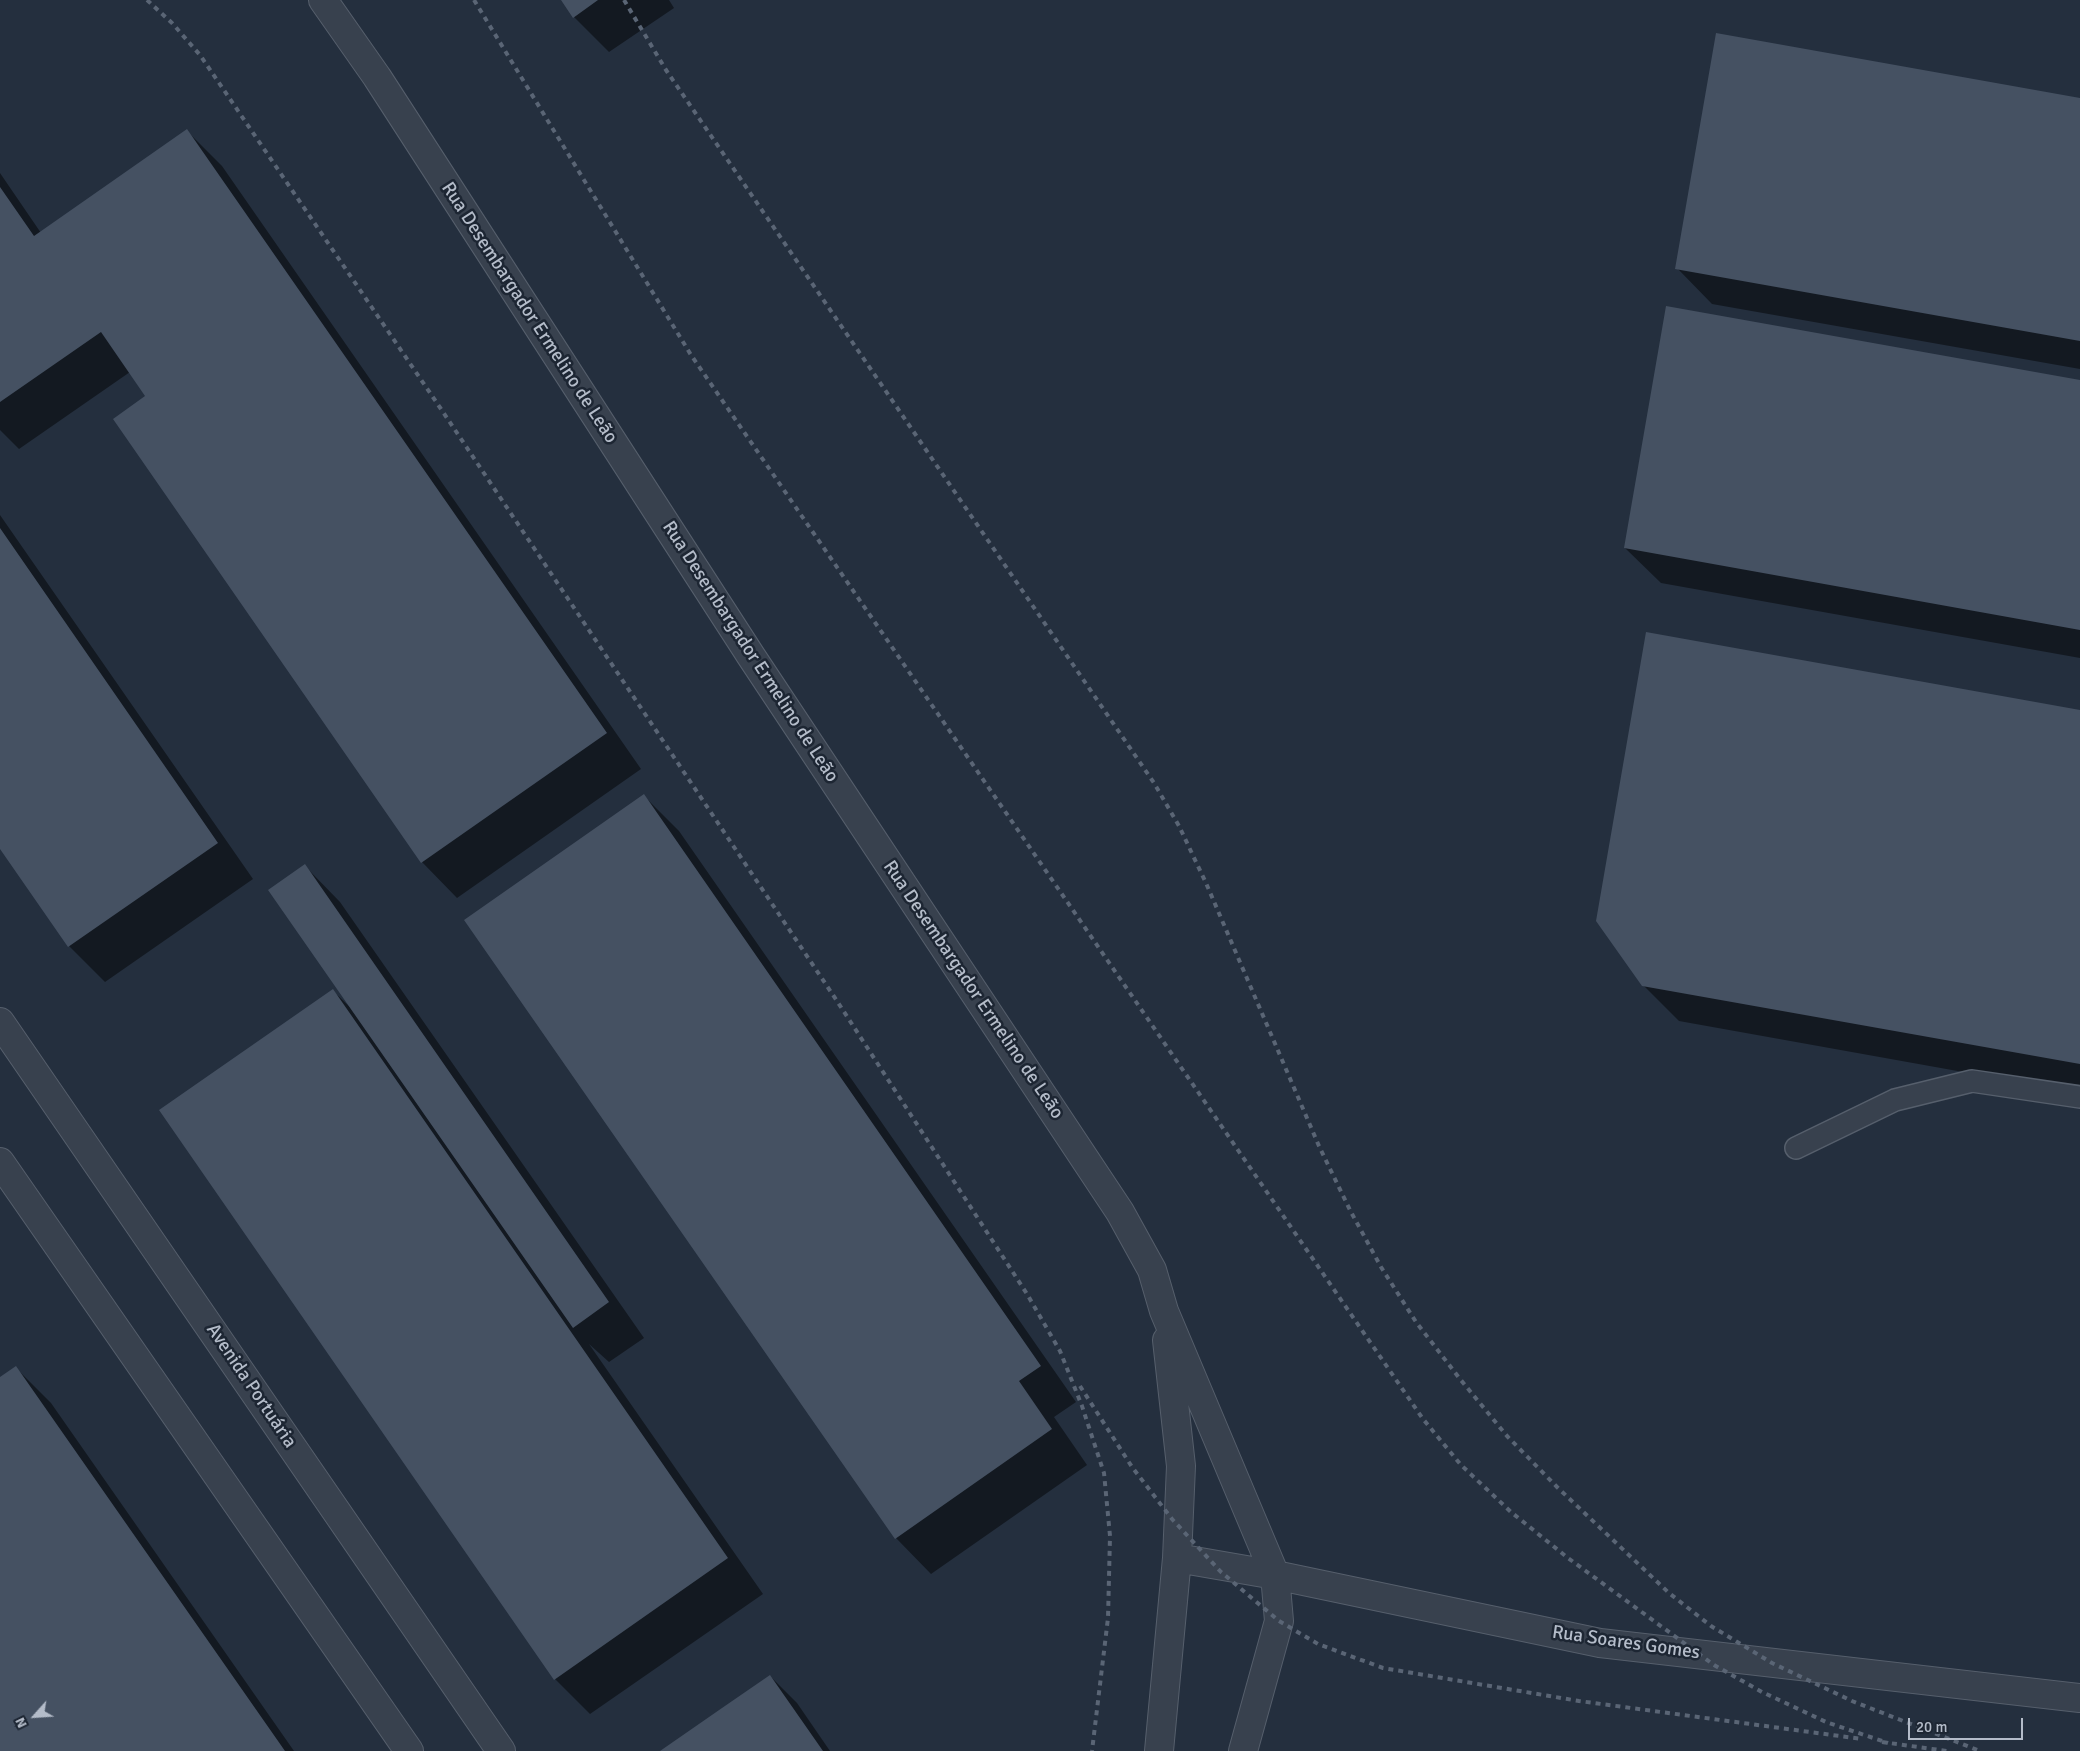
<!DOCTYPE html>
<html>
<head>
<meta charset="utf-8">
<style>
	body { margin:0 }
	#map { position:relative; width:2080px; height:1751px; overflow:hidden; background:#242f3e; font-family:Signika,sans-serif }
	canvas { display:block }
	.north { position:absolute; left:10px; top:1691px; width:50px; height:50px; -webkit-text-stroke:4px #1d2633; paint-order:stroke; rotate:244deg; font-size:14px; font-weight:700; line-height:20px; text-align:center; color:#b4bcc9 }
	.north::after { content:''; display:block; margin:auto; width:18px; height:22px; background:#b4bcc9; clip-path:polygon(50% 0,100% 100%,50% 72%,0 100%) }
	.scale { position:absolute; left:1908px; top:1718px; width:115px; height:22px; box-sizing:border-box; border:2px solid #b4bcc9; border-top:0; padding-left:6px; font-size:15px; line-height:18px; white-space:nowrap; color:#b4bcc9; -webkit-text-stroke:4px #1d2633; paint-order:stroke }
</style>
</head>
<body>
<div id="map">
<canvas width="2080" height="1751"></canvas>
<div class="north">N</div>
<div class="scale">20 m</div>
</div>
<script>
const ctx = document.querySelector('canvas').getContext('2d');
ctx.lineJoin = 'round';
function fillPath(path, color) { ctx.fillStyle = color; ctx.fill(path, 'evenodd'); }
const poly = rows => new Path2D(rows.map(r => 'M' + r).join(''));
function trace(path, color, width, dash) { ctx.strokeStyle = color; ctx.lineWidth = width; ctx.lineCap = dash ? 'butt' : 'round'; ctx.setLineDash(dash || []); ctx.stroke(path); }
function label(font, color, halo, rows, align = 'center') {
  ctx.font = font + ' Signika,sans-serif'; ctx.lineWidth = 5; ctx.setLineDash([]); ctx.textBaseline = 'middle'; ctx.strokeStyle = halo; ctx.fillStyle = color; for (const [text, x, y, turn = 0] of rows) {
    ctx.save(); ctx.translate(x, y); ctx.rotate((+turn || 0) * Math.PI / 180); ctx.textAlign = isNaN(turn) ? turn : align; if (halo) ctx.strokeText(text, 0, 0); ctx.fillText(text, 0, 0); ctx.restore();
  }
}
fillPath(poly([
	[562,0,669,0,674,8,609,52,574,17],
	[2080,99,2080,369,1712,304,1677,268],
	[187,131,222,166,641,769,457,898,422,862,147,396,130,372,19,449,0,430,0,173,41,233],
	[2080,381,2080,658,1661,583,1625,548],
	[0,515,253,879,105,982,69,946,0,846],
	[2080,711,2080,1093,1679,1021,1643,985],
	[644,796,679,831,1076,1402,1054,1417,1087,1465,931,1574,896,1538],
	[305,866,340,902,644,1338,609,1362,589,1344,763,1594,590,1714,555,1679,333,991,351,1008],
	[16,1368,51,1403,294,1751,0,1751,0,1379],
	[770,1676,797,1703,830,1751,662,1751]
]), '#0007');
fillPath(poly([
	[561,0,598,0,573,18],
	[1716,33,2080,98,2080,341,1675,269],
	[187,129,607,733,421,863,113,419,145,396,101,332,0,402,0,187,34,236],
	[1666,306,2080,380,2080,630,1624,548],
	[0,528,218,843,68,947,0,849],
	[1646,632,2080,710,2080,1064,1642,986,1596,921],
	[644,794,1041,1366,1019,1381,1052,1429,895,1539,464,920],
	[305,864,609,1302,573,1328,268,890],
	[333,989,728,1558,554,1680,159,1110],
	[16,1366,285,1751,0,1751,0,1377],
	[770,1675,823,1751,660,1751,722,1708]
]), '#455162');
const lane = poly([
	[1796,1148,1895,1100,1972,1081,2080,1097]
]);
const street = poly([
	[323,0,377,77,751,656,1120,1212,1152,1270,1164,1311,1275,1575,1279,1621,1243,1751],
	[0,1022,501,1751],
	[0,1162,409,1751],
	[1177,1558,1275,1575,1600,1643,2080,1698],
	[1159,1751,1177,1558,1181,1466,1167,1340]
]);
trace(lane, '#565f6c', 24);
trace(street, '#565f6c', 30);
trace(lane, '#38414e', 21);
trace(street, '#38414e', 28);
trace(poly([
	[147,0,172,23,200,55,441,409,837,1001,1027,1294,1060,1351,1082,1406,1104,1473,1110,1536,1108,1618,1092,1751],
	[474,0,691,355,1423,1419,1461,1465,1511,1512,1568,1558,1714,1665,1762,1692,1826,1722,1888,1743],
	[624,0,666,70,1154,783,1179,826,1206,883,1319,1146,1351,1212,1381,1267,1416,1322,1460,1379,1507,1436,1557,1487,1669,1593,1711,1626,1772,1663,1852,1701,1980,1751],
	[1080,1386,1132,1467,1172,1519,1221,1572,1279,1621,1318,1644,1383,1668,1579,1701,1862,1739],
	[1882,1742,1947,1751]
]), '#5a6575', 4, [5, 5]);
label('19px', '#b4bcc9', '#1d2633', [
	["Rua Desembargador Ermelino de Leão",529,313,57],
	["Rua Desembargador Ermelino de Leão",750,652,57],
	["Rua Desembargador Ermelino de Leão",973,990,56],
	["Avenida Portuária",251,1386,56],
	["Rua Soares Gomes",1626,1643,8]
]);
</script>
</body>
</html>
